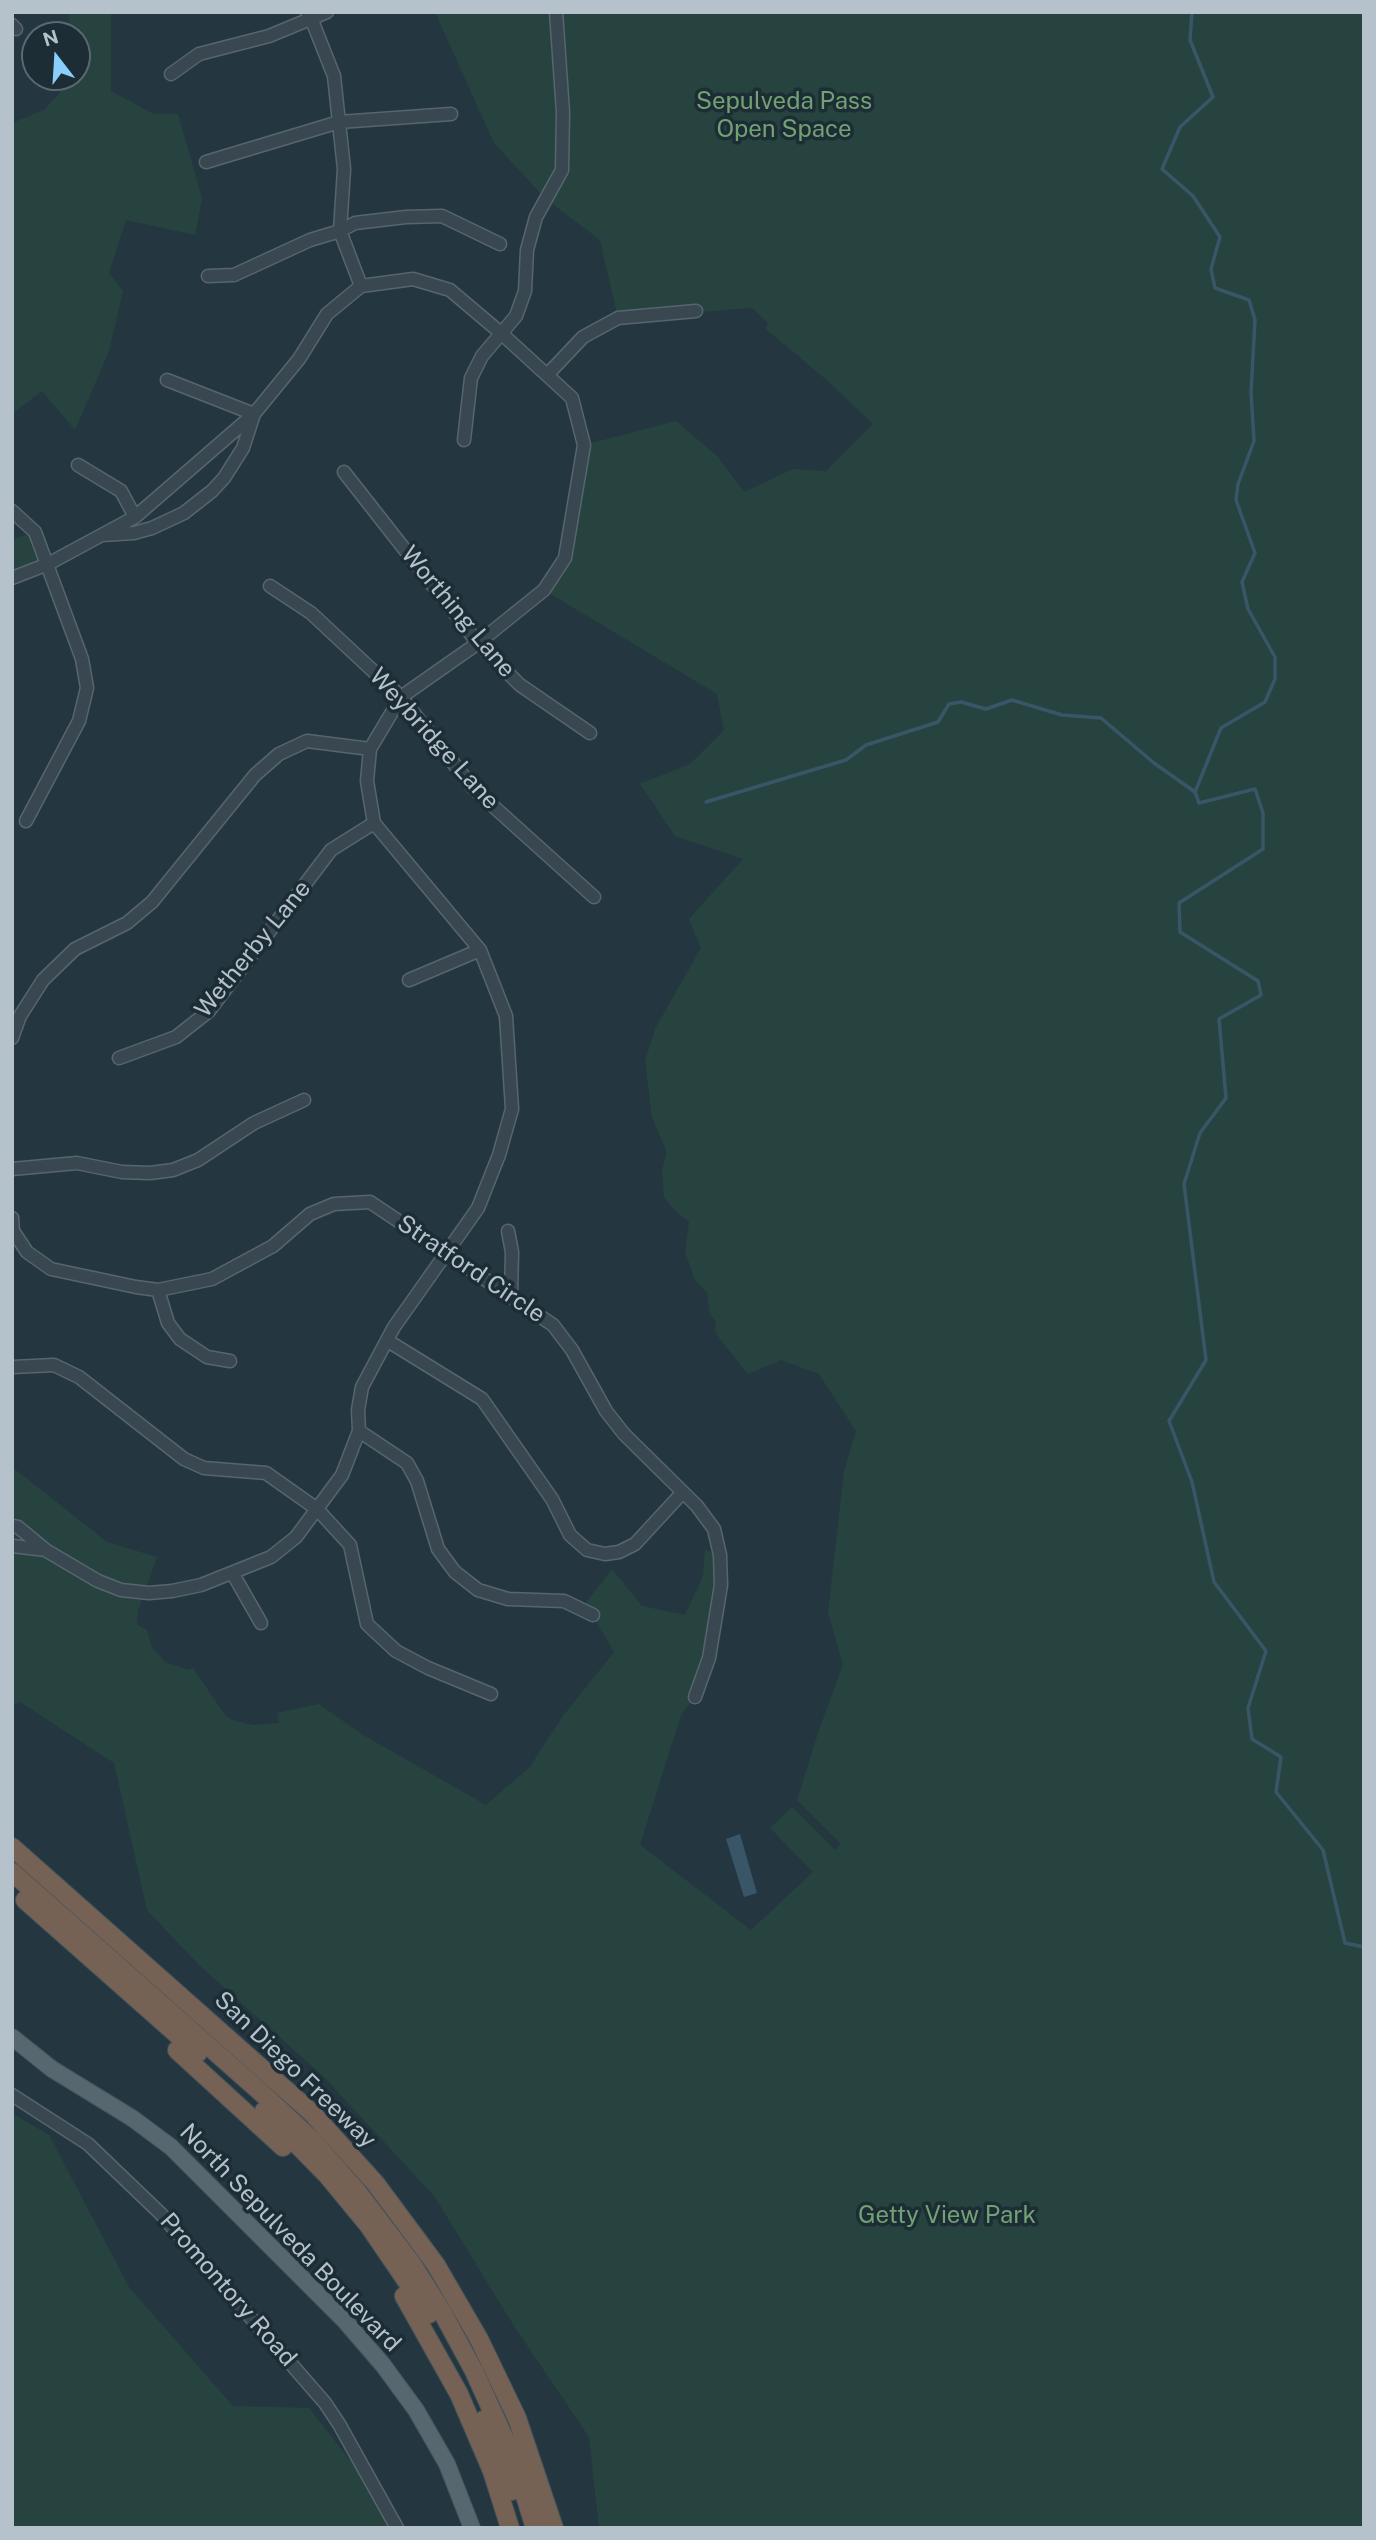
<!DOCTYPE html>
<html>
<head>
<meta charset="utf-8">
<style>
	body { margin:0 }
	#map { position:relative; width:1376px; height:2540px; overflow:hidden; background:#243740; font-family:"Public Sans",sans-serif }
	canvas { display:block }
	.frame { position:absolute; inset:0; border:14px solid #b5c2cb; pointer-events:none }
	.north { position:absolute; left:21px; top:21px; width:70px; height:70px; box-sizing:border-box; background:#1d2d35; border:2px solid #5a6971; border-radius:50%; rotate:343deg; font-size:19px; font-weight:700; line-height:28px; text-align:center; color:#b5c2cb }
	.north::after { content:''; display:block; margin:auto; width:24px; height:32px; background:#8acffb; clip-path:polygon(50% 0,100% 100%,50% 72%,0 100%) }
</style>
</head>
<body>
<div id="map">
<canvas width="1376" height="2540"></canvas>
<div class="frame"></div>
<div class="north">N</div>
</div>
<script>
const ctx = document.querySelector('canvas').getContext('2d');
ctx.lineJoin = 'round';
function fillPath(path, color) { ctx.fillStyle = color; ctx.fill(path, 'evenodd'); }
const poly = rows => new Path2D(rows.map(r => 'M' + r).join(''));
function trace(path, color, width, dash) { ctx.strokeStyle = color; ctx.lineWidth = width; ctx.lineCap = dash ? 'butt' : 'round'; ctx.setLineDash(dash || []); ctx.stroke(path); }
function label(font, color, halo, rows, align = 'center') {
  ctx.font = font + ' "Public Sans",sans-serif'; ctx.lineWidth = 7; ctx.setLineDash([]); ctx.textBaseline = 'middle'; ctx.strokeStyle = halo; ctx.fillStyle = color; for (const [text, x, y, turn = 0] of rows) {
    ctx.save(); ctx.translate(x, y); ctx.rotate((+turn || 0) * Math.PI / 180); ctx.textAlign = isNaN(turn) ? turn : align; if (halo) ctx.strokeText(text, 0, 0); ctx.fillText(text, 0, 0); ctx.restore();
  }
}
fillPath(poly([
	[69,12,111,12,111,91,154,114,178,114,202,198,195,235,126,220,109,273,123,291,109,351,75,430,42,391,12,414,12,123,44,110,70,82,70,77,77,77,77,35,69,35],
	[435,12,1364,12,1364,2528,599,2528,589,2437,514,2326,435,2197,324,2077,198,1964,147,1910,114,1763,20,1702,12,1705,12,1467,107,1542,157,1557,138,1611,137,1625,147,1630,152,1647,165,1662,189,1670,193,1668,225,1715,232,1720,253,1725,279,1723,277,1713,319,1704,363,1735,486,1805,529,1768,563,1716,614,1652,593,1615,581,1609,612,1569,642,1606,685,1615,703,1576,705,1550,720,1555,721,1585,695,1697,681,1715,640,1845,751,1930,813,1872,770,1828,792,1807,835,1850,841,1844,797,1800,819,1730,843,1665,828,1612,844,1471,856,1431,819,1374,781,1360,748,1374,720,1339,715,1331,716,1322,710,1314,707,1292,695,1280,685,1252,689,1222,674,1210,664,1197,662,1171,667,1152,652,1117,645,1061,655,1029,701,948,689,919,743,859,675,836,640,784,690,764,724,730,717,694,544,590,565,558,584,445,676,421,717,456,744,492,793,469,826,471,873,424,830,383,766,329,768,323,752,308,618,318,600,240,546,199,494,143],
	[35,532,48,564,12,578,12,540],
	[12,2113,49,2135,129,2287,233,2406,309,2408,403,2528,12,2528]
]), '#27433f');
fillPath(poly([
	[740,1834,757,1893,744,1897,726,1839]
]), '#385668');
trace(poly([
	[1192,12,1190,40,1213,97,1180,127,1162,169,1193,196,1220,237,1211,269,1215,288,1249,300,1255,320,1251,392,1254,441,1238,484,1236,500,1255,553,1242,582,1248,609,1275,657,1275,679,1265,702,1221,728,1195,792,1199,803,1255,789,1263,813,1263,849,1179,903,1180,932,1258,981,1261,995,1219,1019,1226,1098,1200,1133,1184,1184,1206,1360,1169,1421,1192,1482,1214,1582,1266,1651,1248,1708,1252,1739,1281,1757,1276,1792,1323,1850,1345,1943,1364,1947],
	[706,802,846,760,866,745,938,722,949,704,961,702,986,709,1012,700,1062,715,1101,718,1154,763,1195,792]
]), '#385668', 3.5);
const minor = poly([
	[307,12,311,18,334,76,344,169,340,231,361,286],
	[12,25,16,29],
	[171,74,199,54,269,36,327,12],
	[206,162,339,122,451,114],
	[208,276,234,275,310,240,340,231,355,223,406,217,442,216,500,244],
	[548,374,583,337,618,318,696,311],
	[464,440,471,378,482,356,516,316,525,291,527,250,536,217,562,170,563,112,556,12],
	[78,465,121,491,135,517],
	[344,472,478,643,520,685,590,733],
	[12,511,35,532,82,659,87,688,79,721,26,821],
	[102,535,134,533,152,528,184,513,212,491,224,478,243,448,254,414,167,380],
	[12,578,48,564,135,517,254,414,299,359,327,314,361,286,413,279,450,290,502,334,572,398,584,445,565,558,544,590,478,643,401,697,370,749,367,781,374,823,480,950,506,1016,512,1109,499,1155,478,1208,394,1327,362,1387,358,1410,359,1431,342,1475,296,1537,271,1557,201,1585,172,1591,149,1593,121,1590,98,1581,47,1551,18,1527,12,1526],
	[270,586,311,613,401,697,473,788,594,897],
	[409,980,480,950],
	[12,1038,20,1016,43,980,75,949,127,923,152,902,255,775,279,754,307,741,370,749],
	[119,1058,176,1037,209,1011,331,850,374,823],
	[12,1169,77,1163,122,1172,150,1173,173,1170,198,1160,254,1123,304,1100],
	[12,1218,13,1231,27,1252,51,1269,136,1287,158,1290,212,1279,273,1246,310,1214,334,1204,370,1202,553,1325,572,1350,606,1411,624,1434,697,1506,714,1529,720,1555,721,1585,709,1658,695,1697],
	[508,1231,512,1252,511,1296],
	[158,1290,168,1323,180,1339,207,1357,230,1361],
	[388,1341,482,1399,552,1499,570,1535,587,1550,605,1554,619,1552,635,1544,683,1492],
	[13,1367,54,1365,79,1377,184,1459,204,1468,266,1473,317,1509,350,1545,367,1624,396,1651,428,1668,491,1694],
	[359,1431,407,1463,417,1481,438,1549,455,1572,478,1590,508,1599,564,1601,593,1615],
	[12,1546,46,1550],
	[233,1574,261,1623],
	[12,2095,88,2144,161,2214,325,2403,339,2424,397,2528]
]);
const major = poly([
	[12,2037,52,2069,132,2118,171,2147,345,2321,383,2365,416,2410,447,2464,472,2528]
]);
const highway = poly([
	[12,1847,312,2113,376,2184,436,2265,479,2339,517,2418,554,2528],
	[12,1872,264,2095,311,2139,356,2190,412,2264,441,2310,474,2371,513,2457,535,2528],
	[25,1900,198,2053],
	[177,2050,283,2147],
	[264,2111,327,2175,369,2226,429,2314],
	[404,2296,459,2394,492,2471,510,2528],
	[483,2420,512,2491]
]);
trace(minor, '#56656e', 15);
trace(major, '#45545c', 18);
trace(highway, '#43525b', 20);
trace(minor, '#394850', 12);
trace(major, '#576770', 16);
trace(highway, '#766255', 18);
label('24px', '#72a173', '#1d2d35', [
	["Sepulveda Pass",784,102],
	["Open Space",784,130],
	["Getty View Park",947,2216]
]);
label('24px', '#b5c2cb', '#1d2d35', [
	["Worthing Lane",458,612,50],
	["Weybridge Lane",434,739,48],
	["Wetherby Lane",253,949,-51],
	["Stratford Circle",471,1269,34],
	["San Diego Freeway",295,2070,44],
	["North Sepulveda Boulevard",290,2238,46],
	["Promontory Road",228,2290,49]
]);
</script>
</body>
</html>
